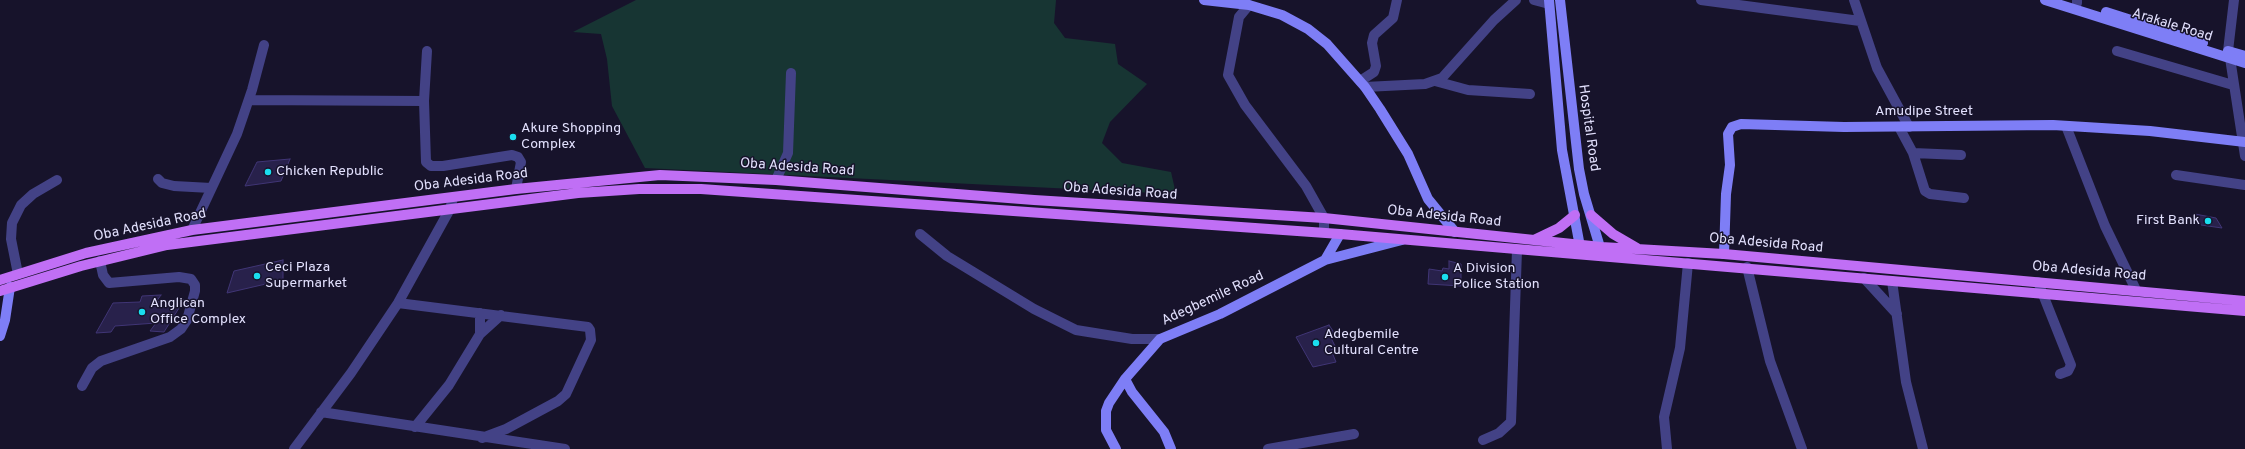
<!DOCTYPE html>
<html>
<head>
<meta charset="utf-8">
<style>
	body { margin:0 }
	canvas { display:block; background:#17132b }
</style>
</head>
<body>
<canvas width="2245" height="449"></canvas>
<script>
const ctx = document.querySelector('canvas').getContext('2d');
ctx.lineJoin = 'round';
function fillPath(path, color) { ctx.fillStyle = color; ctx.fill(path, 'evenodd'); }
const poly = rows => new Path2D(rows.map(r => 'M' + r).join(''));
function trace(path, color, width, dash) { ctx.strokeStyle = color; ctx.lineWidth = width; ctx.lineCap = dash ? 'butt' : 'round'; ctx.setLineDash(dash || []); ctx.stroke(path); }
function label(font, color, halo, rows, align = 'center') {
  ctx.font = font + ' Overpass,sans-serif'; ctx.lineWidth = 3; ctx.setLineDash([]); ctx.textBaseline = 'middle'; ctx.strokeStyle = halo; ctx.fillStyle = color; for (const [text, x, y, turn = 0] of rows) {
    ctx.save(); ctx.translate(x, y); ctx.rotate((+turn || 0) * Math.PI / 180); ctx.textAlign = isNaN(turn) ? turn : align; if (halo) ctx.strokeText(text, 0, 0); ctx.fillText(text, 0, 0); ctx.restore();
  }
}
fillPath(poly([
	[636,0,1056,0,1054,23,1065,38,1115,44,1118,64,1147,84,1110,122,1102,143,1122,163,1171,172,1176,194,645,168,612,106,607,59,601,34,573,32]
]), '#173533');
const building = poly([
	[290,159,281,181,245,186,257,162,290,159],
	[2195,214,2216,218,2222,228,2201,225,2195,214],
	[283,260,283,280,227,293,234,271,283,260],
	[1449,261,1461,264,1461,286,1428,284,1429,269,1442,271,1443,268,1449,269,1449,261],
	[161,295,156,302,184,300,164,332,150,331,156,323,115,326,111,332,96,333,113,303,140,302,142,296,161,295],
	[1329,325,1337,337,1331,338,1336,348,1331,350,1336,362,1313,367,1296,337,1329,325]
]);
fillPath(building, '#28214b');
trace(building, '#403575', 1);
trace(poly([
	[1534,0,1549,4],
	[1701,0,1860,21],
	[1854,0,1877,68,1909,127],
	[2077,0,2077,3],
	[1249,5,1239,17,1228,75,1245,105,1306,186,1324,218,1324,232],
	[2117,51,2233,85],
	[2228,51,2234,0],
	[2230,58,2245,156],
	[1360,81,1374,72,1376,66,1372,43,1374,35,1393,18,1397,0],
	[1435,81,1468,90,1530,94],
	[1365,87,1425,84,1442,78,1494,20,1516,0],
	[249,100,424,101,426,162,431,166,443,166,512,155,518,157,521,162,516,189],
	[424,101,427,51],
	[2066,126,2105,226,2136,290],
	[1899,127,1913,153,1925,191,1930,194,1964,198],
	[1913,153,1961,155],
	[2176,175,2245,185],
	[158,179,162,183,174,186,211,188],
	[776,180,788,153,791,73],
	[192,230,237,134,252,90,264,45],
	[920,234,947,256,1034,309,1076,330,1132,339,1160,339],
	[1747,267,1770,361,1802,449],
	[18,274,11,239,12,223,21,205,33,194,57,180],
	[1864,278,1897,314],
	[1892,281,1906,382,1923,449],
	[2038,282,2071,365,2068,371,2060,374],
	[398,303,588,327,590,330,591,340,566,394,558,401,506,429,482,438],
	[480,313,480,334],
	[82,386,92,368,101,361,170,337,181,329,187,320,195,291,195,285,191,279,179,277,109,283,103,275,100,261],
	[321,412,565,449],
	[415,427,449,385,480,334,501,315],
	[1483,440,1499,433,1511,422,1517,250],
	[294,449,351,373,398,303,450,209,453,198],
	[1268,449,1354,434],
	[1667,449,1664,417,1680,348,1688,263]
]), '#434286', 10);
trace(poly([
	[1204,0,1249,5,1282,15,1308,29,1327,44,1365,87,1380,109,1408,154,1428,199,1455,232],
	[1549,0,1562,150,1581,252],
	[1560,0,1579,169,1584,194,1602,254],
	[2045,0,2245,63],
	[2106,12,2203,43],
	[2228,51,2245,56],
	[1724,254,1726,194,1730,165,1728,134,1732,127,1741,124,1844,127,2053,125,2150,131,2245,142],
	[1325,260,1340,234],
	[0,336,5,320,10,287],
	[1125,379,1132,392,1164,432,1171,449],
	[1116,449,1106,430,1106,411,1109,403,1125,379,1160,339,1220,314,1325,260,1402,240]
]), '#7e7ef6', 10);
trace(poly([
	[1591,215,1613,234,1637,248],
	[1536,239,1559,228,1575,215],
	[0,280,86,253,192,230,516,189,660,175,776,180,1034,200,1324,218,1601,247,1724,254,2245,301],
	[0,291,81,266,167,245,578,193,639,189,701,189,1340,234,2245,311]
]), '#c06ff5', 10);
for (const [x, y, r, color] of [
	[513,137,4,"#1adeef"],
	[268,172,4,"#1adeef"],
	[2208,221,4,"#1adeef"],
	[257,276,4,"#1adeef"],
	[1445,277,4,"#1adeef"],
	[142,312,4,"#1adeef"],
	[1316,343,4,"#1adeef"]
]) { const dot = new Path2D(); dot.arc(x, y, r, 0, 2 * Math.PI); ctx.fillStyle = color; ctx.fill(dot); trace(dot, '#17132b', 1.5); }
label('14px', '#e2e0fd', '#17132b', [
	["Arakale Road",2172,26,17],
	["Amudipe Street",1924,112],
	["Hospital Road",1588,128,82],
	["Oba Adesida Road",797,168,4],
	["Oba Adesida Road",471,181,-7],
	["Oba Adesida Road",1120,192,4],
	["Oba Adesida Road",1444,217,6],
	["Oba Adesida Road",150,226,-12],
	["Oba Adesida Road",1766,244,5],
	["Oba Adesida Road",2089,272,5],
	["Adegbemile Road",1213,299,-25]
]);
label('14px', '#e2e0fd', '#17132b', [
	["Akure Shopping",521,129],
	["Complex",521,145],
	["Chicken Republic",276,172],
	["First Bank",2200,221,"right"],
	["Ceci Plaza",265,268],
	["Supermarket",265,284],
	["A Division",1453,269],
	["Police Station",1453,285],
	["Anglican",150,304],
	["Office Complex",150,320],
	["Adegbemile",1324,335],
	["Cultural Centre",1324,351]
], 'left');
</script>
</body>
</html>
